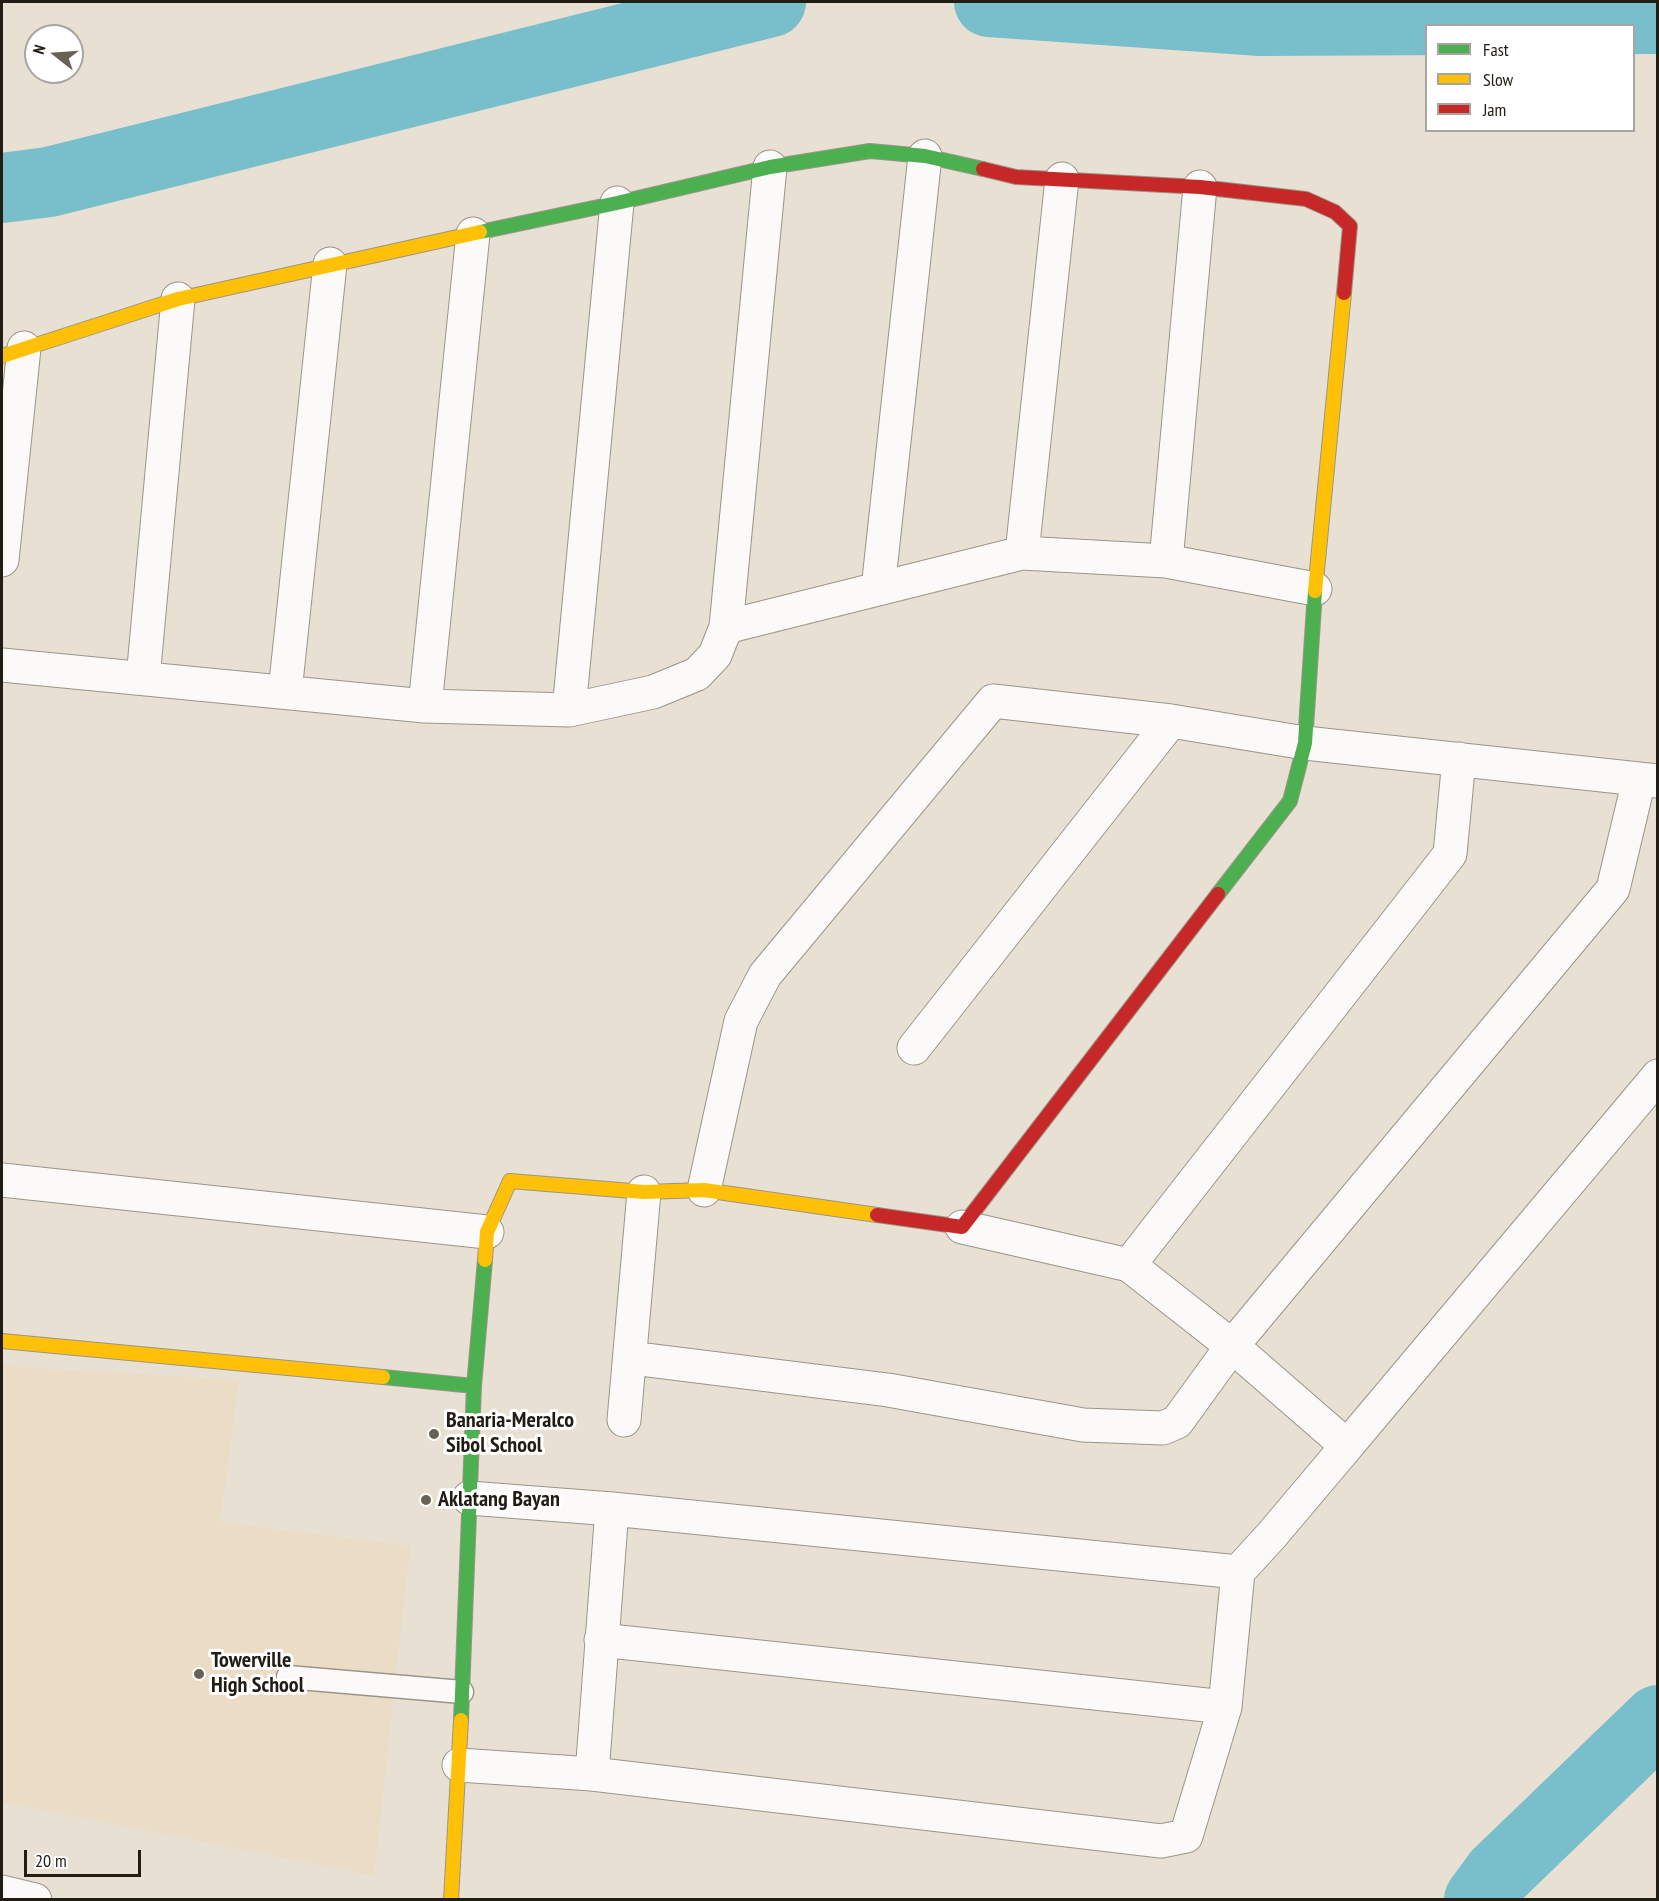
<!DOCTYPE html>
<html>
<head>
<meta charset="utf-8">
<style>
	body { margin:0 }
	#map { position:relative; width:1659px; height:1901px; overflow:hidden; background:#e8e0d2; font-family:"PT Sans Narrow",sans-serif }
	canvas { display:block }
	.frame { position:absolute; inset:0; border:3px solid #221d14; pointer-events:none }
	.legend { position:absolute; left:1425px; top:24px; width:210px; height:108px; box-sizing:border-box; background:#fff; border:2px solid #a7a5a1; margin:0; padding:8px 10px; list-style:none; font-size:18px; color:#221d14 }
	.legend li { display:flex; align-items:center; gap:12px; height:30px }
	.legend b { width:30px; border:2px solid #a7a5a1 }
	.north { position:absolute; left:24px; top:24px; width:60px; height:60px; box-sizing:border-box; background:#fff; border:2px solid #a7a5a1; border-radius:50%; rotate:287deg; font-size:16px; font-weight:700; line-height:24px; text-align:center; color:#221d14 }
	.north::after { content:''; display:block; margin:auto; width:21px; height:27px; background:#676156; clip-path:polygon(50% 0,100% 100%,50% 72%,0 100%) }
	.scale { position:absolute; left:24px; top:1850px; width:117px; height:27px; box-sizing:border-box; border:3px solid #221d14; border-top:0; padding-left:8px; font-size:18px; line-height:21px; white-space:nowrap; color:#221d14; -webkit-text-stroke:4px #fff; paint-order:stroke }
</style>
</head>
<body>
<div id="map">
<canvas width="1659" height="1901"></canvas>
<div class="frame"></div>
<ul class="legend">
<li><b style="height:8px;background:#4caf50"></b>Fast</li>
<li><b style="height:8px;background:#ffc107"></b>Slow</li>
<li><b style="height:8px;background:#c62828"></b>Jam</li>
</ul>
<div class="north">N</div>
<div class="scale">20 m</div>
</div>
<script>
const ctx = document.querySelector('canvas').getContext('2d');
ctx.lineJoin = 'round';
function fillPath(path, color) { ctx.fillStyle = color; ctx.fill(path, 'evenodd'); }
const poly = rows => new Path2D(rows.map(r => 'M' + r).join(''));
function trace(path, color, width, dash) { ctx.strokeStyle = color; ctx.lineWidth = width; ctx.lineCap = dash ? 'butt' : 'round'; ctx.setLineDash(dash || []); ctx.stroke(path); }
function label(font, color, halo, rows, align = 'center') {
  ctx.font = font + ' "PT Sans Narrow",sans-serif'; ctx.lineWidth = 6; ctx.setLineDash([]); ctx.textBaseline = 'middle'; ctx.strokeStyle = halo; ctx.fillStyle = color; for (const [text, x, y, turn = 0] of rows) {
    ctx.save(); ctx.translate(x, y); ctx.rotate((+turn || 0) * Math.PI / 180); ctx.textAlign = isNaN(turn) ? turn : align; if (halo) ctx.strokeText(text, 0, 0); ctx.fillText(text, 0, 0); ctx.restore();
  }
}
fillPath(poly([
	[2,1366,239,1380,220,1522,410,1546,374,1876,2,1802]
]), '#ebddc5');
trace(poly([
	[989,2,1261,21,1658,19],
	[2,188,49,182,771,2],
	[1479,1900,1498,1874,1658,1720]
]), '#79becb', 70);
const lane = poly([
	[288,1677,462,1692]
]);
const street = poly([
	[1022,553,1062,179],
	[2,560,24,348],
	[1166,561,1200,187],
	[878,589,925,156],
	[726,627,770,167],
	[2,665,425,706,569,710,653,692,697,674,715,655,726,627,1022,553,1166,561,1315,589],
	[143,678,178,299],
	[285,692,330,264],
	[425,706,473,234],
	[569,710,617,203],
	[914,1048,1171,721],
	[2,1180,487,1232],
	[704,1190,741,1021,765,975,993,701,1171,721,1305,743,1658,781],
	[962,1227,1129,1265,1232,1346,1347,1446,1658,1076],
	[1129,1265,1450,854,1459,759],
	[631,1358,888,1390,1083,1425,1163,1428,1177,1422,1232,1346,1613,889,1639,780],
	[624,1420,644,1192],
	[469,1498,612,1509,1238,1572],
	[601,1640,1225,1707],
	[459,1765,592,1774,1161,1841,1186,1836,1225,1707,1238,1572,1271,1536,1347,1446],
	[592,1774,612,1509],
	[2,1892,35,1900]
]);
const fast = poly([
	[480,232,617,203,770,167,870,151,925,156,983,169],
	[1218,894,1290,801,1305,743,1315,591],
	[383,1377,474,1386],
	[461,1720,474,1386,485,1260]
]);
const slow = poly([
	[2,356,178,299,480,232],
	[1315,591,1344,293],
	[485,1260,487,1232,510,1181,644,1192,704,1190,877,1215],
	[2,1341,383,1377],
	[451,1900,461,1720]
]);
const jam = poly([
	[983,169,1016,177,1200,187,1306,199,1335,212,1350,226,1344,293],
	[877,1215,962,1227,1218,894]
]);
trace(lane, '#9a958a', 25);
trace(street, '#9a958a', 35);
trace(fast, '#9a958a', 16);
trace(slow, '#9a958a', 16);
trace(jam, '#9a958a', 16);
trace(lane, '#fcfaf8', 22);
trace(street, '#fcfaf8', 33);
trace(fast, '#4caf50', 14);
trace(slow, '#ffc107', 14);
trace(jam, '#c62828', 14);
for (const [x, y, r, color] of [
	[434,1434,6,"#676156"],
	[426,1500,6,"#676156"],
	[199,1674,6,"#676156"]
]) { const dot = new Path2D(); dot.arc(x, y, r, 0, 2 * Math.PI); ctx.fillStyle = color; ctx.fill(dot); trace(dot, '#fff', 2); }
label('bold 22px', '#221d14', '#fff', [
	["Banaria-Meralco",446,1421],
	["Sibol School",446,1446],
	["Aklatang Bayan",438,1500],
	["Towerville",211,1661],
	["High School",211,1686]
], 'left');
</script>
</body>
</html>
